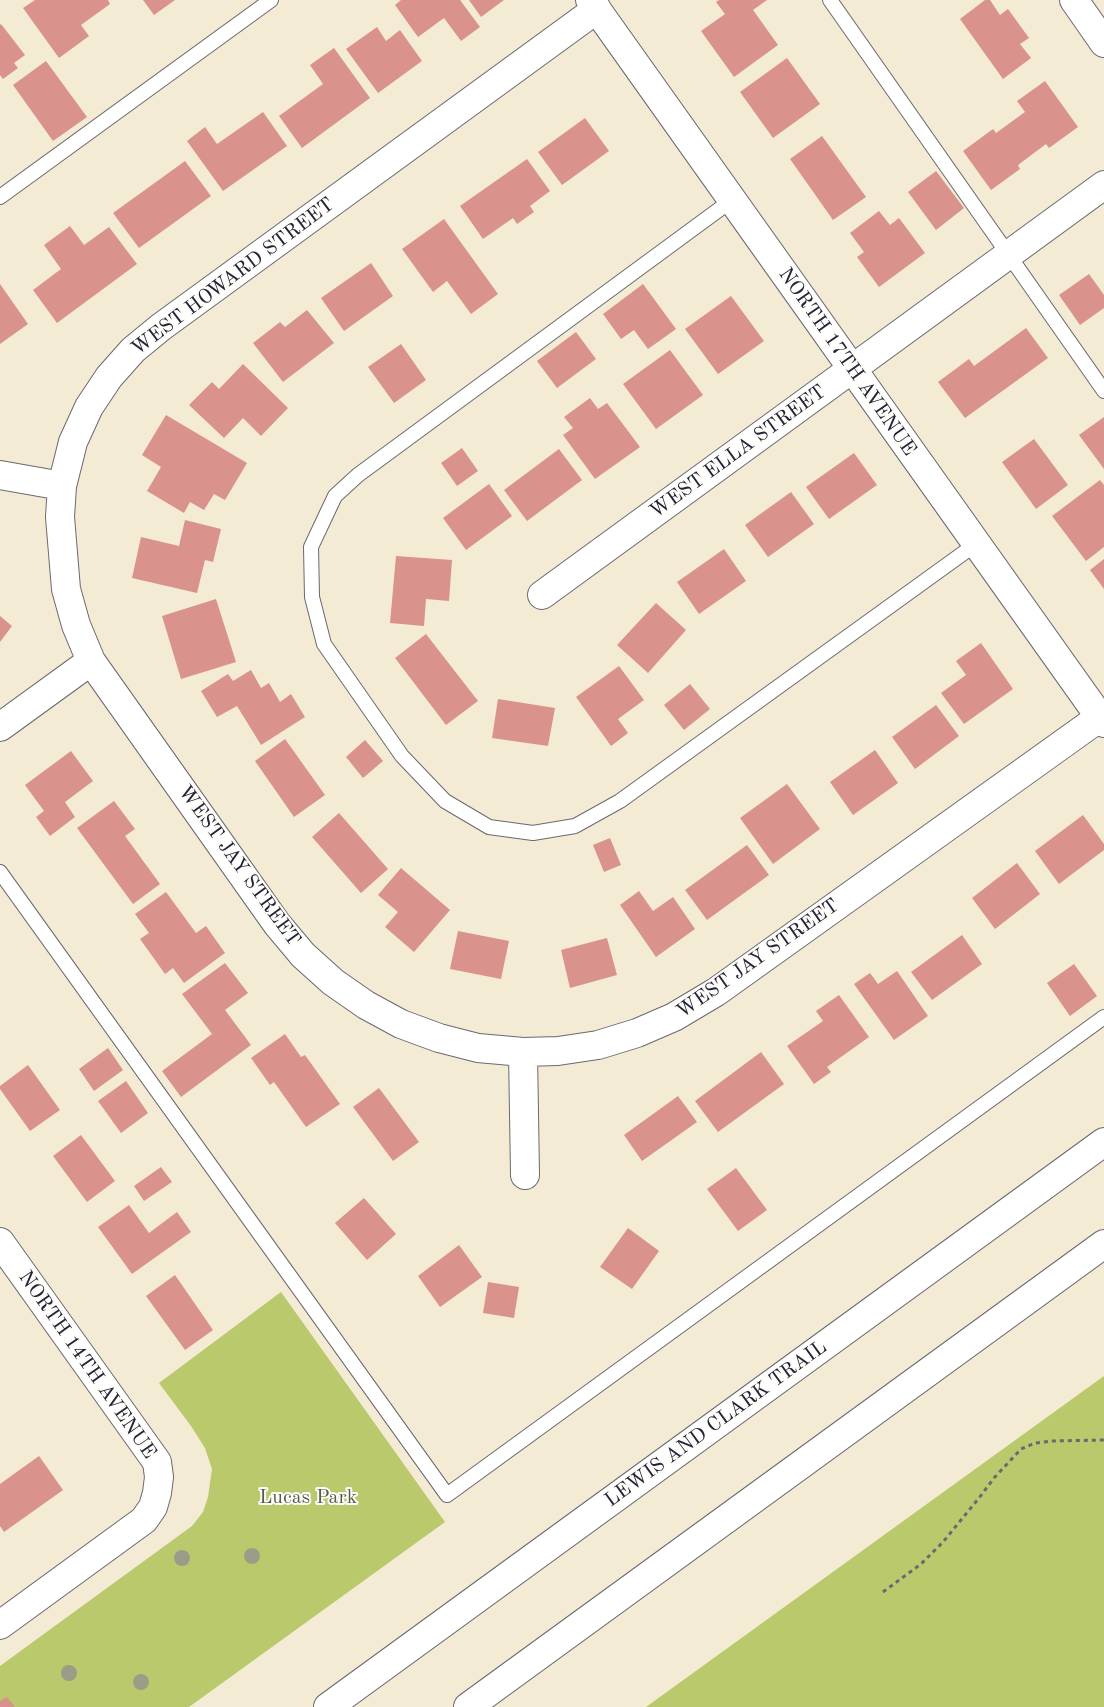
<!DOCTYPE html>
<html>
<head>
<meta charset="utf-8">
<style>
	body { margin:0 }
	canvas { display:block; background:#f3ebd4 }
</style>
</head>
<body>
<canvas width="1104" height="1707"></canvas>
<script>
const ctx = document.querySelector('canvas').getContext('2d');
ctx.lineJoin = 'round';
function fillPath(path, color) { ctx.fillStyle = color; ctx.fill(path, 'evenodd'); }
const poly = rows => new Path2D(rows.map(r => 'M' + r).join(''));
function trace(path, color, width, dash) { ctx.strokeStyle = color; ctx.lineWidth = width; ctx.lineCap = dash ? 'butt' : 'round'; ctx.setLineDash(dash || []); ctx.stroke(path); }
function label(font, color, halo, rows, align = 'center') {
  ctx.font = font + ' "Old Standard TT",serif'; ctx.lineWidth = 4; ctx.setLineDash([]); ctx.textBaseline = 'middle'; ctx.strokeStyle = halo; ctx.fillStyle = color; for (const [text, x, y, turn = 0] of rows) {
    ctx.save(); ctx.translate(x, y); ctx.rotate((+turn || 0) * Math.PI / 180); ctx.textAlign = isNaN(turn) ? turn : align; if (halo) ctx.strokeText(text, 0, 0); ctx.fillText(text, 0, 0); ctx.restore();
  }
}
fillPath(poly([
	[281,1292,445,1522,189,1707,0,1707,0,1666,192,1526,203,1512,208,1497,212,1469,205,1448,191,1426,159,1383],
	[1104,1376,1104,1707,646,1707]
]), '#b9c96b');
fillPath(poly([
	[35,0,108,0,110,4,81,25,89,36,59,58,23,8],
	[143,0,175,0,154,15],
	[401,0,460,0,480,27,461,41,444,18,418,37,395,5],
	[469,0,504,0,481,17],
	[719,0,767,0,753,10,778,45,734,77,701,31,725,14,716,2],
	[985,0,990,0,1000,15,1008,9,1029,38,1020,44,1031,58,1003,79,960,19],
	[1,24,25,55,14,63,18,68,3,79,0,75,0,25],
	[377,27,386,41,400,30,422,61,378,93,346,49],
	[334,48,370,98,302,148,279,116,323,84,310,65],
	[787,58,820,104,773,138,740,92],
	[46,61,87,117,53,141,13,85],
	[1045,81,1078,127,1049,148,1046,144,1018,165,1020,169,991,190,963,151,993,129,996,133,1025,112,1017,101],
	[263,112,287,146,223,191,187,141,205,127,217,144],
	[585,118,609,151,562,185,538,152],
	[822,136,866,197,833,220,790,159],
	[527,159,550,191,530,206,534,212,517,224,513,218,483,239,460,206],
	[185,161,211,196,139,248,113,213],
	[936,171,964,208,936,230,908,192],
	[879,211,890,225,899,218,925,253,879,287,857,257,864,252,850,233],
	[444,219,498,294,471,314,447,281,433,292,402,249],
	[70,226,84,245,109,227,137,264,57,323,33,290,61,269,44,245],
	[371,263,393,296,344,331,321,298],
	[1089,274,1104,295,1104,308,1080,325,1059,295],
	[0,284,28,324,0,344],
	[643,284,676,329,648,349,634,330,621,339,603,314],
	[731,296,764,341,718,374,685,329],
	[307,310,334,343,283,382,253,343,280,322,285,327],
	[1026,328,1048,358,965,418,938,382,969,359,974,366],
	[576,332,596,359,557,388,537,361],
	[401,344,426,380,394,403,368,367],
	[670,350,703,395,656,429,623,384],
	[243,364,288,408,261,436,243,418,224,438,189,405,212,382,219,389],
	[590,398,598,409,607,403,640,447,595,479,563,435,573,428,564,417],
	[166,415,247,463,225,500,214,494,204,510,190,502,184,513,147,491,161,467,142,455],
	[1104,417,1104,469,1079,435],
	[1034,439,1068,485,1036,509,1002,462],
	[462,448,478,471,457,486,441,463],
	[559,449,582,480,527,521,504,490],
	[854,453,877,485,829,519,806,487],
	[1100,480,1104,485,1104,547,1086,561,1052,516],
	[489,484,512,516,466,550,443,518],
	[791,492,814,524,768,557,745,525],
	[185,520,221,529,213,562,205,560,197,593,132,578,141,537,179,546],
	[724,549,746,581,699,614,677,582],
	[396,556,452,560,449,601,426,599,424,626,390,623],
	[1104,559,1104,589,1090,570],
	[216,599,236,662,181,679,162,616],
	[656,603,686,630,648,673,617,645],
	[0,616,12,626,0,642],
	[426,634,478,701,446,725,395,658],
	[981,643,1013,689,964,724,941,693,966,675,956,661],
	[619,666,644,700,618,719,628,733,611,746,576,697],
	[251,670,261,688,269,683,280,702,291,694,305,717,261,745,237,706,217,717,201,691,228,674,233,681],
	[690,684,710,709,684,730,664,705],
	[498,699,555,708,548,746,492,738],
	[936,705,959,736,915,769,892,737],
	[285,739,325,795,294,817,255,761],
	[365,740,383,761,363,778,346,757],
	[875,750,898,783,853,815,830,782],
	[71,751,93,781,65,802,75,817,50,836,36,817,44,811,25,785],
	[787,784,820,829,773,864,740,818],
	[114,801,135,829,125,836,160,884,133,904,77,828],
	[339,813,388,869,361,893,312,837],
	[1083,815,1104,844,1104,850,1059,884,1035,851],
	[610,838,621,865,604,872,593,845],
	[747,845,769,875,707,920,685,890],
	[1017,863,1040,894,995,929,972,898],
	[401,868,450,910,414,952,385,927,398,912,378,895],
	[639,891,653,911,673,897,695,929,656,957,620,905],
	[166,892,196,933,206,926,225,953,184,983,173,968,165,974,140,939,149,933,135,914],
	[458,931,509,941,501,979,450,969],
	[962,935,982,964,932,1000,911,972],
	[607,938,617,975,570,988,561,950],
	[225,963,248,993,225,1010,251,1045,181,1097,162,1071,212,1034,182,994],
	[1074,964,1097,996,1070,1016,1047,983],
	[897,971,928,1016,894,1040,854,984,870,973,878,984],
	[839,995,869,1037,827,1067,831,1072,814,1084,787,1046,823,1021,816,1011],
	[285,1034,301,1057,305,1055,340,1104,306,1127,274,1082,270,1085,251,1058],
	[108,1048,123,1070,94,1091,79,1069],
	[761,1052,784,1084,718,1132,695,1101],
	[28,1065,60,1110,30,1131,0,1089,0,1086],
	[126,1081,148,1113,121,1133,98,1101],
	[379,1088,419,1142,393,1161,353,1107],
	[678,1096,697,1122,642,1161,624,1135],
	[81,1135,115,1181,87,1202,53,1156],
	[161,1167,172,1182,144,1201,134,1186],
	[736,1168,767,1210,738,1231,707,1189],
	[364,1198,396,1234,367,1260,335,1223],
	[129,1205,149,1233,177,1212,191,1232,132,1274,98,1227],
	[628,1228,659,1251,632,1289,600,1267],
	[459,1245,482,1277,440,1307,418,1276],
	[175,1275,213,1330,185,1350,146,1296],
	[488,1282,519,1287,514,1318,483,1313],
	[39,1456,63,1490,4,1532,0,1526,0,1484],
	[7,1697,15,1707,0,1707,0,1701]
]), '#da928c');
const lane = poly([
	[830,0,1104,391],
	[0,197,271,0],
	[732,200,358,475,335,496,311,547,312,597,324,644,402,756,445,801,489,827,533,833,575,826,620,801,976,544],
	[0,872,447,1495,1104,1017]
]);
const street = poly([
	[590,0,1104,723],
	[1074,0,1104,43],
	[0,475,62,486],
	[542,595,1104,185],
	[91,661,277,924,303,955,333,982,366,1005,401,1024,439,1038,478,1048,523,1052,558,1051,598,1045,637,1033,674,1017,716,992,1099,718],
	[0,727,91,661,76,625,66,589,60,517,62,486,73,442,89,407,109,377,133,350,161,327,597,9],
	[523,1052,525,1175],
	[0,1242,157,1462,159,1477,157,1493,153,1507,144,1520,0,1625]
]);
const highway = poly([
	[328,1707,1104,1142],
	[468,1707,1104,1244]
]);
trace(lane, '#6b6871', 16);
trace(street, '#6b6871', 30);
trace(highway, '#6b6871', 30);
trace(poly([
	[883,1592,921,1564,943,1542,979,1498,994,1478,1021,1449,1035,1443,1052,1441,1104,1440]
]), '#6b6871', 3, [4, 4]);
trace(lane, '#fff', 14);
trace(street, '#fff', 28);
trace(highway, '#fff', 28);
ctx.fillStyle = '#9d9c89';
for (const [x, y] of [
	[252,1556],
	[182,1558],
	[69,1673],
	[141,1682]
]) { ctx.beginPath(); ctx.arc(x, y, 8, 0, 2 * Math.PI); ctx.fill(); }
label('20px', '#22223b', '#fdfcf7', [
	["WEST HOWARD STREET",233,277,-37],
	["NORTH 17TH AVENUE",847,362,55],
	["WEST ELLA STREET",738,452,-36],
	["WEST JAY STREET",239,866,54],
	["WEST JAY STREET",758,959,-35],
	["NORTH 14TH AVENUE",87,1365,55],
	["LEWIS AND CLARK TRAIL",716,1424,-36]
]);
label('20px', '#575c4c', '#fdfcf7', [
	["Lucas Park",308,1498]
]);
</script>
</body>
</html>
